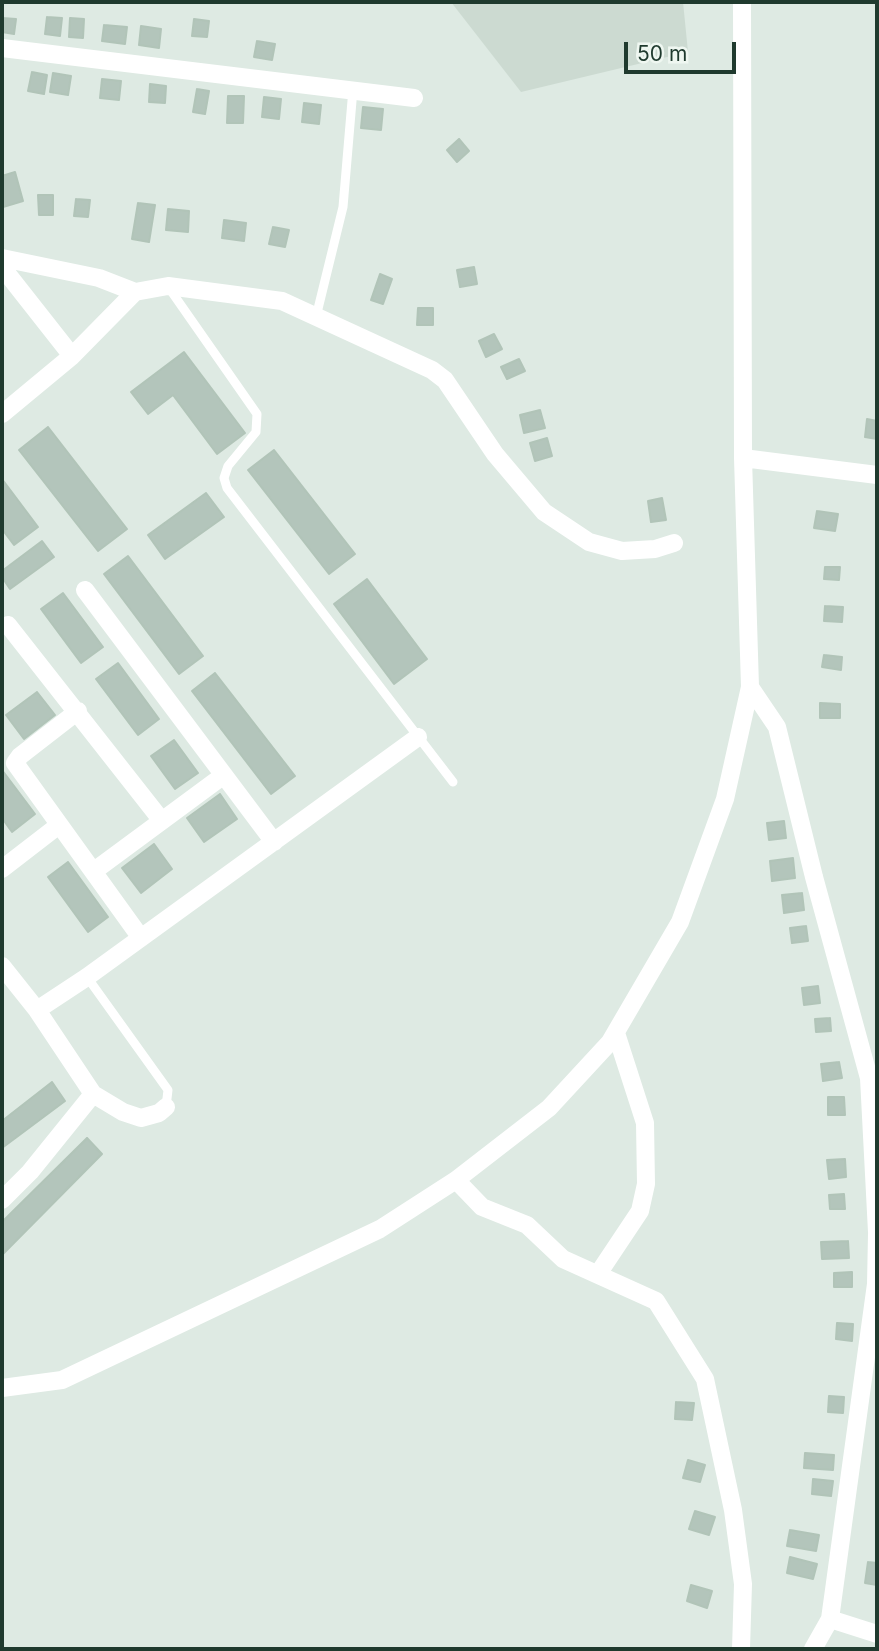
<!DOCTYPE html>
<html>
<head>
<meta charset="utf-8">
<style>
	body { margin:0 }
	#map { position:relative; width:879px; height:1651px; overflow:hidden; background:#deeae3; font-family:Inter,sans-serif }
	canvas { display:block }
	.frame { position:absolute; inset:0; border:4px solid #1f3a2e; pointer-events:none }
	.scale { position:absolute; left:624px; top:42px; width:112px; height:32px; box-sizing:border-box; border:4px solid #1f3a2e; border-top:0; padding-left:9px; font-size:21px; line-height:24px; white-space:nowrap; color:#1f3a2e; -webkit-text-stroke:5px #eff7f1; paint-order:stroke }
</style>
</head>
<body>
<div id="map">
<canvas width="879" height="1651"></canvas>
<div class="frame"></div>
<div class="scale">50 m</div>
</div>
<script>
const ctx = document.querySelector('canvas').getContext('2d');
ctx.lineJoin = 'round';
function fillPath(path, color) { ctx.fillStyle = color; ctx.fill(path, 'evenodd'); }
const poly = rows => new Path2D(rows.map(r => 'M' + r).join(''));
function trace(path, color, width, dash) { ctx.strokeStyle = color; ctx.lineWidth = width; ctx.lineCap = dash ? 'butt' : 'round'; ctx.setLineDash(dash || []); ctx.stroke(path); }
fillPath(poly([
	[451,2,683,2,688,52,521,92]
]), '#ccdad1');
const building = poly([
	[47,17,62,18,60,36,45,34,47,17],
	[2,18,16,19,14,34,2,32,2,18],
	[70,18,84,19,83,38,69,37,70,18],
	[194,19,209,21,207,37,192,36,194,19],
	[104,25,127,27,125,44,102,41,104,25],
	[141,26,161,29,159,48,139,45,141,26],
	[257,41,275,44,272,60,254,57,257,41],
	[32,72,47,75,44,94,28,91,32,72],
	[53,73,71,76,68,95,50,92,53,73],
	[102,79,121,81,119,100,100,98,102,79],
	[150,84,166,86,165,103,149,102,150,84],
	[197,89,209,91,205,114,193,112,197,89],
	[228,96,244,96,243,123,227,123,228,96],
	[264,97,281,99,279,119,262,117,264,97],
	[304,103,321,105,319,124,302,122,304,103],
	[363,107,383,109,381,130,361,128,363,107],
	[459,139,469,151,457,162,447,150,459,139],
	[15,172,23,201,3,207,2,176,15,172],
	[38,195,53,195,53,215,39,215,38,195],
	[76,199,90,200,88,217,74,216,76,199],
	[138,203,155,205,149,242,132,239,138,203],
	[168,209,189,211,188,232,166,230,168,209],
	[224,220,246,223,244,241,222,238,224,220],
	[273,227,289,230,285,247,269,244,273,227],
	[474,267,477,284,460,287,457,270,474,267],
	[380,274,392,279,383,304,371,300,380,274],
	[418,308,433,308,433,325,417,325,418,308],
	[494,334,502,349,486,357,479,341,494,334],
	[184,352,245,433,217,454,173,395,148,414,131,392,184,352],
	[519,359,525,371,507,379,501,367,519,359],
	[540,410,545,428,524,433,520,415,540,410],
	[867,419,877,421,877,439,865,437,867,419],
	[48,427,127,529,98,551,19,450,48,427],
	[547,438,552,456,535,461,530,443,547,438],
	[274,450,355,554,329,574,248,470,274,450],
	[2,479,38,527,14,545,2,529,2,479],
	[206,493,224,517,165,559,148,535,206,493],
	[662,498,666,520,651,522,648,501,662,498],
	[817,511,838,514,835,531,814,528,817,511],
	[42,541,54,557,10,589,2,577,2,571,42,541],
	[128,556,203,656,179,674,104,574,128,556],
	[825,567,840,567,839,580,824,579,825,567],
	[367,579,427,659,394,684,334,604,367,579],
	[63,593,103,647,81,663,41,609,63,593],
	[825,606,843,607,842,622,824,621,825,606],
	[824,655,842,657,841,670,822,667,824,655],
	[118,663,159,719,138,735,96,679,118,663],
	[215,673,295,776,271,794,192,691,215,673],
	[37,692,55,715,24,739,6,715,37,692],
	[820,703,840,704,840,718,820,718,820,703],
	[174,740,198,773,175,789,151,756,174,740],
	[2,770,35,814,12,832,2,818,2,770],
	[220,794,237,819,204,842,187,818,220,794],
	[784,821,786,838,769,840,767,823,784,821],
	[154,844,172,869,141,893,122,868,154,844],
	[793,858,795,878,772,881,770,861,793,858],
	[68,862,108,917,88,932,48,877,68,862],
	[802,893,804,910,784,913,782,895,802,893],
	[806,926,808,941,792,943,790,928,806,926],
	[818,986,820,1003,804,1005,802,988,818,986],
	[830,1018,831,1031,816,1032,815,1019,830,1018],
	[839,1062,842,1078,823,1081,821,1064,839,1062],
	[52,1082,65,1101,2,1148,2,1121,52,1082],
	[828,1097,844,1097,845,1115,828,1115,828,1097],
	[87,1138,102,1154,2,1255,2,1222,87,1138],
	[845,1159,846,1177,829,1179,827,1160,845,1159],
	[844,1194,845,1209,830,1209,829,1195,844,1194],
	[848,1241,849,1258,822,1259,821,1242,848,1241],
	[852,1272,852,1287,834,1287,834,1273,852,1272],
	[837,1323,853,1324,852,1341,836,1339,837,1323],
	[829,1396,844,1397,843,1413,828,1412,829,1396],
	[676,1402,694,1403,692,1420,675,1419,676,1402],
	[805,1453,834,1455,833,1470,804,1468,805,1453],
	[688,1460,705,1465,700,1482,683,1478,688,1460],
	[813,1479,833,1481,831,1496,812,1494,813,1479],
	[695,1511,715,1517,709,1535,689,1529,695,1511],
	[790,1530,819,1535,816,1551,787,1546,790,1530],
	[790,1557,817,1564,813,1579,787,1573,790,1557],
	[868,1562,877,1563,877,1585,865,1583,868,1562],
	[691,1585,712,1591,707,1608,687,1601,691,1585]
]);
fillPath(building, '#b3c5bb');
trace(building, '#b1c4b8', 2);
trace(poly([
	[169,288,257,414,256,432,228,466,224,478,227,488,453,782],
	[316,317,343,207,353,89],
	[87,977,168,1090,166,1107]
]), '#fff', 9);
trace(poly([
	[2,48,414,98],
	[2,258,99,278,135,292],
	[2,267,72,356],
	[2,414,72,356,135,292,168,286,282,301,432,370,445,380,495,454,544,512,589,542,622,551,655,549,674,543],
	[743,458,877,475],
	[85,590,274,842],
	[8,625,162,821],
	[750,687,777,727,814,877,869,1078,877,1232],
	[78,711,20,756,15,763,141,938],
	[2,869,59,825],
	[94,871,224,775],
	[2,966,37,1010,93,1094,123,1112,141,1118,159,1113,166,1107],
	[37,1010,87,977,418,737],
	[456,1180,482,1207,527,1225,563,1259,656,1301,705,1379,733,1510,743,1584,741,1649],
	[2,1200,30,1172,93,1094],
	[598,1274,640,1211,646,1184,645,1123,616,1033],
	[2,1388,62,1380,380,1229,456,1180,549,1108,610,1042,680,922,725,799,750,687,743,458,742,2],
	[830,1619,877,1634],
	[813,1649,830,1619,876,1284,877,1234]
]), '#fff', 18);
</script>
</body>
</html>
